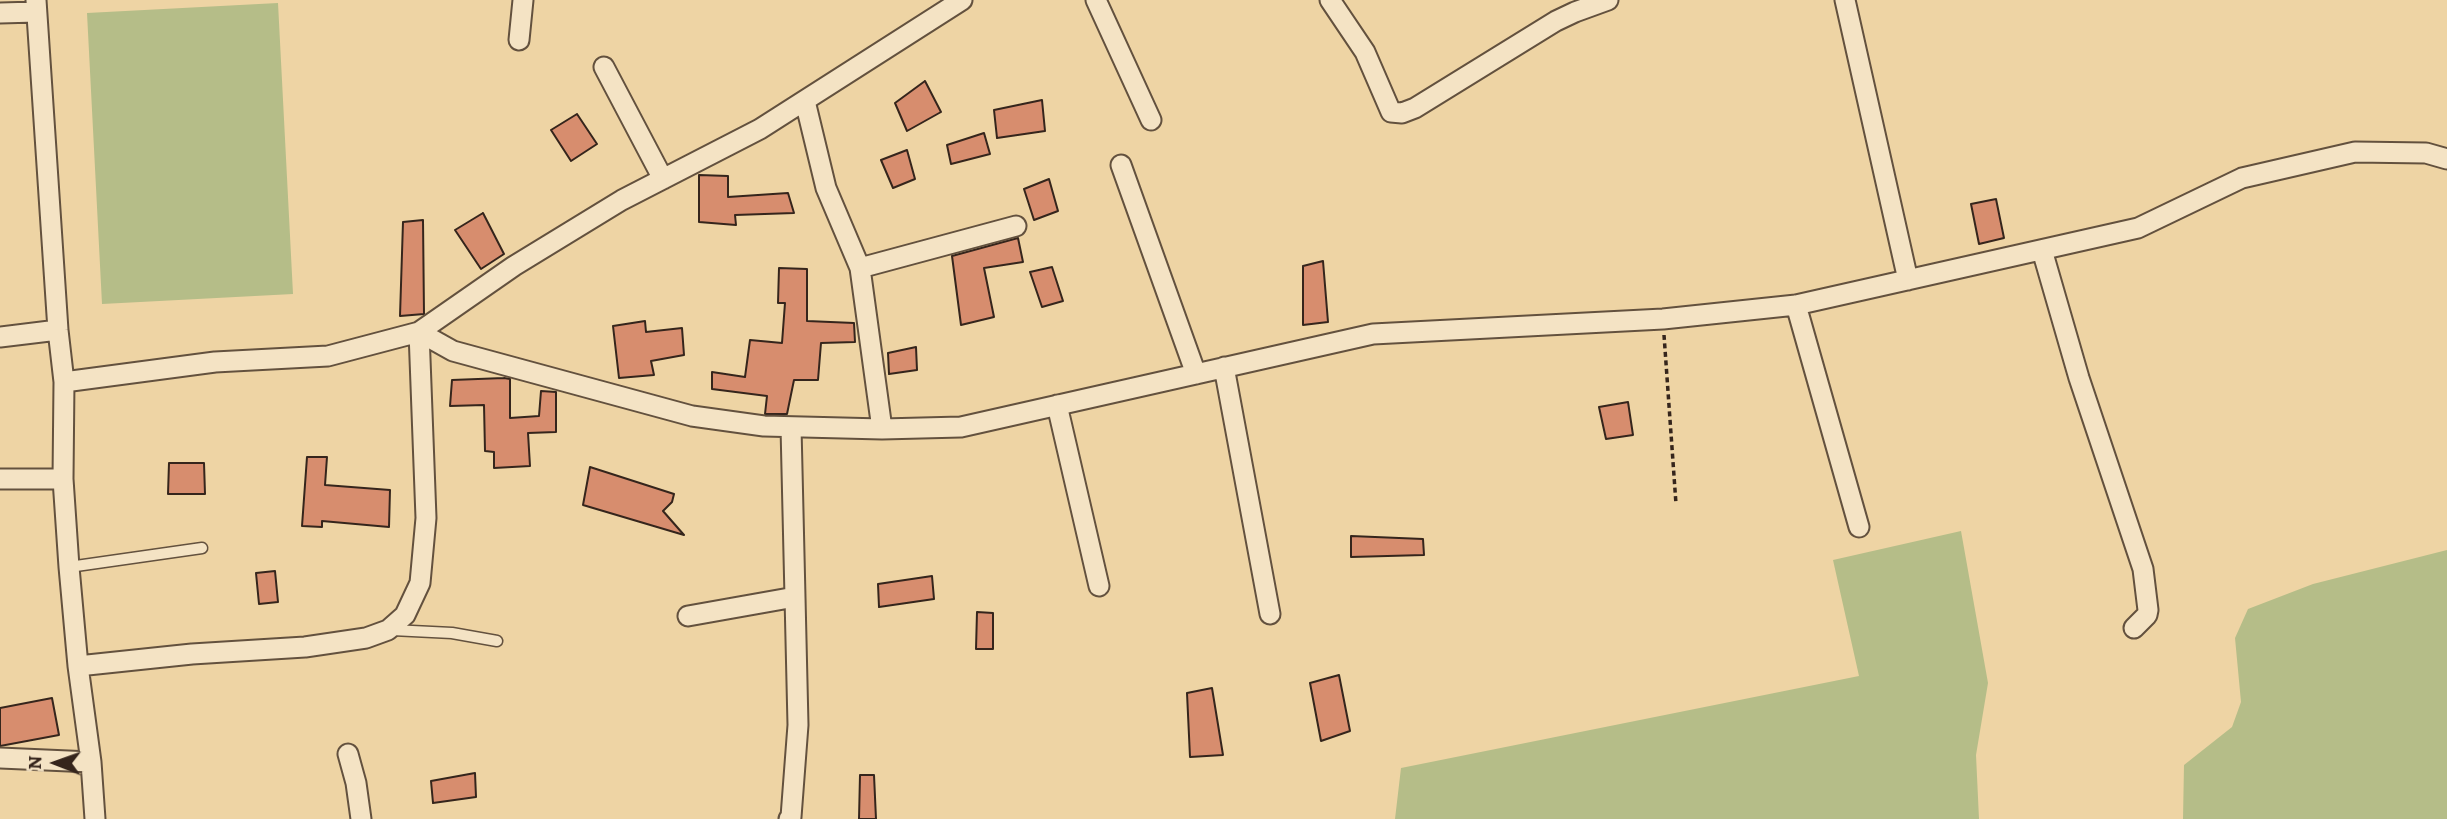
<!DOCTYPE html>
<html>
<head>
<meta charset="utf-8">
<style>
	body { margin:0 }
	#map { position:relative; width:2447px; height:819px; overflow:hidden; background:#eed4a4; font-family:Alegreya,serif }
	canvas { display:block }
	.north { position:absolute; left:21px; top:728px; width:70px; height:70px; -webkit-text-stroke:5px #f4e3c4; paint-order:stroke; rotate:271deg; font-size:19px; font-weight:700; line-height:28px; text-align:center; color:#35251c }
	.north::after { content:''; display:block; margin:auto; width:24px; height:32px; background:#35251c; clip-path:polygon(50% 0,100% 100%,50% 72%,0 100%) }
</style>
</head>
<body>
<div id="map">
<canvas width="2447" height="819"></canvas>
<div class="north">N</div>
</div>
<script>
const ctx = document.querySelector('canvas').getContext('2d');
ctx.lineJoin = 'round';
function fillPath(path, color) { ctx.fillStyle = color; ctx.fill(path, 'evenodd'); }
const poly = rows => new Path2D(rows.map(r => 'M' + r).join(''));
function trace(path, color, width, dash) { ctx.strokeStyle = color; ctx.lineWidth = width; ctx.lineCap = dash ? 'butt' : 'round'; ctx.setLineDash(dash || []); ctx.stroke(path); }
fillPath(poly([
	[278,3,293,294,102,304,87,13],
	[1961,531,1988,683,1976,755,1979,819,1395,819,1401,768,1859,676,1833,560],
	[2447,550,2447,819,2183,819,2184,765,2232,727,2241,702,2235,638,2248,609,2313,584]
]), '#b5bd88');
const building = poly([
	[925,81,941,112,907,131,895,103,925,81],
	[1042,100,1045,131,997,138,994,110,1042,100],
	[577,114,597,144,571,161,551,130,577,114],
	[984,133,990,154,951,164,947,145,984,133],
	[907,150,915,179,893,188,881,160,907,150],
	[699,175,728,176,728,197,788,193,794,213,735,215,736,225,699,222,699,175],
	[1049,179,1058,211,1034,220,1024,189,1049,179],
	[1996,199,2004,238,1979,244,1971,204,1996,199],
	[483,213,504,254,481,269,455,230,483,213],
	[423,220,424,314,400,316,403,222,423,220],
	[1018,238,1023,262,984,268,994,317,961,325,952,256,1018,238],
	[1323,261,1328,322,1303,325,1303,266,1323,261],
	[1052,267,1063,301,1042,307,1030,272,1052,267],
	[779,268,807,269,807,321,854,323,855,342,821,343,818,380,794,380,787,414,765,414,767,396,712,389,712,372,745,377,750,340,782,343,785,303,778,303,779,268],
	[645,321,646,332,682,328,684,355,651,361,654,375,619,378,613,326,645,321],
	[916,347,917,370,889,374,888,353,916,347],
	[504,378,510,379,510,418,539,416,541,391,556,392,556,432,528,433,530,466,494,468,494,452,485,451,484,405,450,406,452,380,504,378],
	[1628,402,1633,435,1606,439,1599,407,1628,402],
	[307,457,327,457,325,485,390,490,389,527,322,521,322,527,302,526,307,457],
	[169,463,204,463,205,494,168,494,169,463],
	[590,467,674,494,672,502,663,511,684,535,583,505,590,467],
	[1351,536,1423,539,1424,555,1351,557,1351,536],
	[275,571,278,602,259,604,256,573,275,571],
	[932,576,934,599,879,607,878,584,932,576],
	[977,612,993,613,993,649,976,649,977,612],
	[1339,675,1350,731,1321,741,1310,683,1339,675],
	[1212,688,1223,755,1190,757,1187,693,1212,688],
	[52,698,59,735,0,746,0,708,52,698],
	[475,773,476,797,433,803,431,781,475,773],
	[860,775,874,775,876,819,859,819,860,775]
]);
fillPath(building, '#d78d6e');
trace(building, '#35251c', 2);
const lane = poly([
	[69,567,202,548],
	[392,630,452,633,497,641]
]);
const street = poly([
	[36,0,58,330,64,382,63,479,69,567,78,666,91,762,95,819],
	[1096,0,1151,120],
	[1330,0,1365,52,1391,112,1402,113,1415,108,1556,21,1575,12,1608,0],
	[1845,0,1908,280],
	[0,13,36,12],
	[519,40,523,0],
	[604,67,663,179],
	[805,101,826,188,860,268,882,429],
	[1121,165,1196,374],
	[2042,250,2079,378,2143,569,2148,610,2147,615,2134,628],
	[860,268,1016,226],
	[1796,305,1859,527],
	[419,332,453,351,692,416,764,426,882,429,961,427,1373,334,1663,319,1796,305,2138,228,2242,178,2355,152,2426,153,2447,159],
	[0,337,58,330],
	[1224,367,1270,614],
	[64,382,215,362,328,356,419,332,514,266,622,200,760,129,962,0],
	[1057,405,1099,586],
	[0,479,63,479],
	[688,616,795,597],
	[78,666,192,654,305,647,366,638,388,630,405,615,420,583,426,518,419,332],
	[348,754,356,783,361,819],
	[0,758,91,762],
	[789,819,791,817,798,725,791,427]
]);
trace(lane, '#63513e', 13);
trace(street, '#63513e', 23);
trace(poly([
	[1664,335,1676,504]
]), '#35251c', 3.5, [5, 3.5]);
trace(lane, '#f4e3c4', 10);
trace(street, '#f4e3c4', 19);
</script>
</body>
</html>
